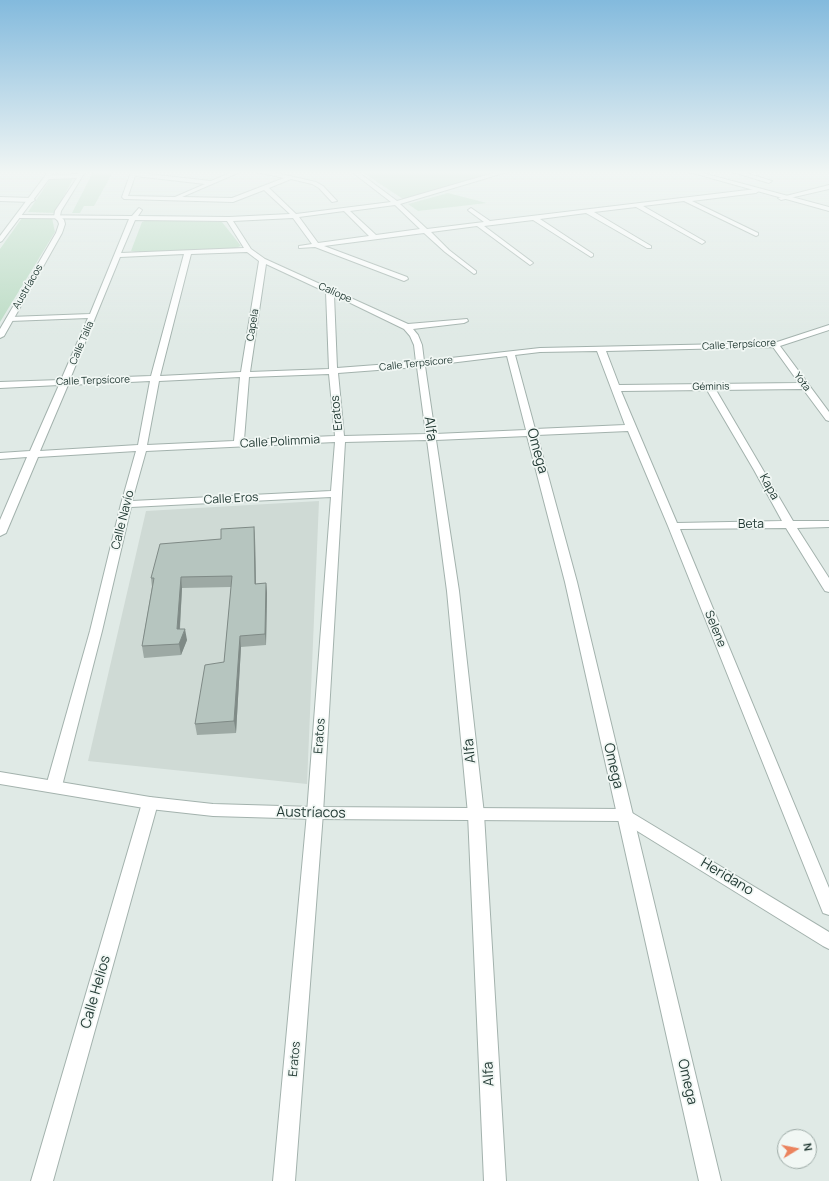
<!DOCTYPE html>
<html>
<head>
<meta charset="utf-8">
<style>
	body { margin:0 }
	#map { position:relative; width:829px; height:1181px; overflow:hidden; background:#e0eae6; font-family:Manrope,sans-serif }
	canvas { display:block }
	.north { position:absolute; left:777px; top:1129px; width:40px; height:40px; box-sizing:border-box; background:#f1f7f4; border:1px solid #9eaba7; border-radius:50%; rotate:80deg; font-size:11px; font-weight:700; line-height:16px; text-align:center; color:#223a34 }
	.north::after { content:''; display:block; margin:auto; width:14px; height:18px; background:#eb835e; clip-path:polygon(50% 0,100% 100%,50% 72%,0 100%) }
</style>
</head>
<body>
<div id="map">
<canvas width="829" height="1181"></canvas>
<div class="north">N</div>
</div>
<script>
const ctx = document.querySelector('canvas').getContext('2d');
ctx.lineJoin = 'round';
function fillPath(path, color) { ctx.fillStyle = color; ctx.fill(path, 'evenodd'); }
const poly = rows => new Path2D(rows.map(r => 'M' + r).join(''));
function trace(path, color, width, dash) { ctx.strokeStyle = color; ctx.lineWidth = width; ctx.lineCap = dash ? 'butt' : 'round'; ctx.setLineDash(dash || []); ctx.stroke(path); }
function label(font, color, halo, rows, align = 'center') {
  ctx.font = font + ' Manrope,sans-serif'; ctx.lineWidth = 3.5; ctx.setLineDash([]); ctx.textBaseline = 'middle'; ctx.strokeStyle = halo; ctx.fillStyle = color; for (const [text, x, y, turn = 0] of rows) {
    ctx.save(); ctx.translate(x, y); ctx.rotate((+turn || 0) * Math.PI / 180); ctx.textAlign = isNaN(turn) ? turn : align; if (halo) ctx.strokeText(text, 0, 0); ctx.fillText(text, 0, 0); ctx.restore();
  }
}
fillPath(poly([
	[319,501,307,784,88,761,146,511]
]), '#cfdad5');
fillPath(poly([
	[93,172,113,172,94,206,84,206,80,213,72,213],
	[362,172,496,172,403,199],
	[74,177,55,213,28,212,51,178],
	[448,193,487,203,418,211,408,204],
	[22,218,52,218,55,232,0,322,0,249],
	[147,220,222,222,241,246,232,249,140,252,131,251,142,222]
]), '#badbc3');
const minor = poly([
	[131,172,211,181,232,172,240,172,182,197,232,198,284,178,257,172,272,172,316,182,323,186,337,201,332,202,319,188,312,184,291,179,269,188,296,214,391,202,352,172,358,172,397,201,497,172,507,172,400,204,427,229,484,222,469,211,468,210,471,208,490,221,756,189,759,191,756,193,692,201,758,233,758,235,756,236,684,201,643,206,704,241,705,242,702,244,636,207,594,212,651,246,651,248,647,248,586,213,540,219,593,254,593,256,591,257,533,220,484,226,532,262,533,263,530,265,477,226,431,232,449,250,476,271,476,273,474,274,445,252,424,233,324,246,407,277,408,279,404,281,315,247,299,248,299,246,312,244,293,218,233,221,251,249,265,259,408,324,467,319,468,321,464,323,413,329,418,335,422,345,424,361,540,348,774,343,829,325,829,330,780,346,829,412,829,421,826,420,803,389,716,390,793,521,829,521,829,527,797,528,829,578,829,592,825,591,823,588,786,528,680,529,829,888,829,915,823,913,821,908,668,526,628,431,537,435,577,582,721,1181,699,1181,565,582,527,436,436,440,459,591,484,814,506,1181,484,1181,468,814,447,591,427,440,345,442,323,813,295,1181,273,1181,307,813,331,497,131,507,102,631,62,786,59,790,54,792,49,790,46,786,90,631,121,504,136,451,38,457,6,533,0,536,0,520,27,457,0,459,0,453,30,451,59,385,0,388,0,382,61,380,88,318,10,321,6,319,10,317,90,314,129,219,20,218,18,217,18,215,132,216,139,208,142,210,138,216,229,217,290,214,264,190,233,202,124,199,122,197,131,172],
	[135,176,205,184,175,197,128,196,135,176],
	[395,205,420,229,376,235,350,211,395,205],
	[344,211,369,236,318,243,299,217,344,211],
	[135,220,227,221,244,248,121,253,135,220],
	[247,252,259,261,241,372,160,376,191,254,247,252],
	[184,254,151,376,70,379,120,257,184,254],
	[266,264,326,292,329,369,250,372,266,264],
	[334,295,404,329,410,336,414,345,416,362,337,368,334,295],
	[773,347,799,383,619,385,606,351,773,347],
	[597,351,625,425,535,429,515,355,540,352,597,351],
	[507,356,526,430,435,434,425,366,507,356],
	[417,367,426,434,344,436,338,373,417,367],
	[329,374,335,436,244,440,249,377,329,374],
	[240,377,234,441,147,445,159,381,240,377],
	[150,381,138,445,40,451,68,385,150,381],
	[707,390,754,470,782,521,677,523,621,391,707,390],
	[335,442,331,491,132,501,146,451,335,442],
	[733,172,743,172,772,181,769,183,733,172],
	[829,185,829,189,781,200,778,198,829,185],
	[0,197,32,198,35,200,32,202,0,201,0,197],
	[150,797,155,799,158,803,53,1181,31,1181,142,803,145,799,150,797]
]);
const tertiary = poly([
	[48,172,53,172,51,175,79,174,80,172,85,172,61,211,60,216,64,220,65,224,62,233,4,336,0,338,0,329,56,233,59,224,58,221,54,217,55,211,77,178,49,179,2,241,0,242,0,236,48,172],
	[689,172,699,172,829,207,829,211,689,172],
	[0,772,150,797,213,804,315,807,624,809,629,811,829,932,829,949,823,946,621,821,315,819,213,816,150,809,0,784,0,772]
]);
trace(minor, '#a3b2ad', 2);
trace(tertiary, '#a3b2ad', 2);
fillPath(minor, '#fff');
fillPath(tertiary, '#fff');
fillPath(poly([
	[254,527,255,538,256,584,266,583,267,593,266,645,241,647,236,733,197,735,195,724,224,662,231,587,182,588,180,629,187,640,181,655,144,658,142,646,152,587,151,578,221,539]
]), '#9da9a4');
fillPath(poly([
	[254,527,255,538,256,595,255,584],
	[181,577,182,588,179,640,177,629],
	[266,583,267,593,266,645,265,634],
	[185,629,187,640,181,655,179,644],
	[240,636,241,647,236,733,234,721]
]), '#7f8a86');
const building = poly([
	[254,527,255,584,266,583,265,634,240,636,234,721,195,724,205,665,224,662,232,576,181,577,177,629,185,629,179,644,142,646,154,578,151,578,160,544,221,539,221,529,254,527]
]);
fillPath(building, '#b6c5bf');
trace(building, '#7f8a86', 1);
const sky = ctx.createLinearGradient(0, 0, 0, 338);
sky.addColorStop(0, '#83badd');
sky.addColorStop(0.51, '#f1f6f4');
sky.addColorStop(1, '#f1f6f400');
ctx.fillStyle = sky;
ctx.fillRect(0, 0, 829, 338);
label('10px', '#223a34', '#f1f7f4', [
	["Austríacos",28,287,-60],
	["Calíope",335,293,24],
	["Capela",253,325,-81],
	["Calle Talía",82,343,-67],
	["Calle Terpsícore",739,345,-3],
	["Calle Terpsícore",416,364,-6],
	["Calle Terpsícore",93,381,-2],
	["Yota",802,382,53],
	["Géminis",711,387,-1]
]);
label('12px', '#223a34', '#f1f7f4', [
	["Eratos",337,413,-96],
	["Calle Polimmia",280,442,-3],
	["Kapa",769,487,61],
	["Calle Eros",231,499,-3],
	["Calle Navío",123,520,-76],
	["Beta",751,525],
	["Selene",715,629,68],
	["Eratos",320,736,-86],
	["Eratos",295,1059,-85]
]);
label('14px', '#223a34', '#f1f7f4', [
	["Alfa",430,429,82],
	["Omega",537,451,75],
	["Alfa",470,751,-96],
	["Omega",613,766,77],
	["Austríacos",311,813,1],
	["Heridano",727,877,31],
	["Calle Helios",96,992,-74],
	["Alfa",489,1074,-93],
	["Omega",687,1082,77]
]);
</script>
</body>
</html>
